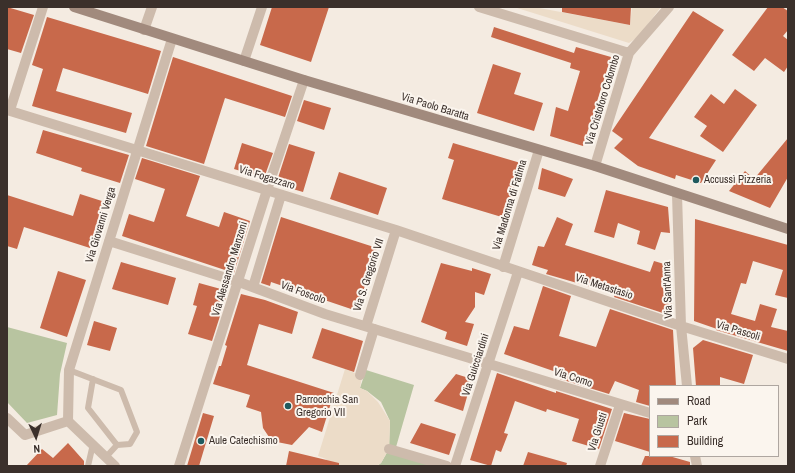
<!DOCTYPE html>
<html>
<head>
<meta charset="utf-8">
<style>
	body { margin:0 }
	#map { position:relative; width:795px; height:473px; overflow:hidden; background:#f4ebe1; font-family:"Archivo Narrow",sans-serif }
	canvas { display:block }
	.frame { position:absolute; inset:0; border:8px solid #3b302b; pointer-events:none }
	.legend { position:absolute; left:649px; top:385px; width:130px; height:72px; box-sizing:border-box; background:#fbf5ee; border:1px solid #aea6a0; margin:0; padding:5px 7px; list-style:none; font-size:12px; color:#3b302b }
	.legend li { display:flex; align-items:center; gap:8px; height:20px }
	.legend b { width:20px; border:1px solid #aea6a0 }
	.north { position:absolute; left:16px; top:417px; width:40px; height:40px; -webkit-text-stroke:3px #fbf5ee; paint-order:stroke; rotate:176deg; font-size:11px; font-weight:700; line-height:16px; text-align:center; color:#3b302b }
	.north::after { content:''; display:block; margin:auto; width:14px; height:18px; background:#3b302b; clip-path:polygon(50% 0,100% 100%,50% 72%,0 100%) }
</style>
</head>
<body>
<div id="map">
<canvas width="795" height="473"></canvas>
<div class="frame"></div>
<ul class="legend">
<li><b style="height:5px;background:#a18a7d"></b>Road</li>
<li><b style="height:11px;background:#b8c4a0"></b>Park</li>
<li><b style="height:11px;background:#c8694b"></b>Building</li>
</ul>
<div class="north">N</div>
</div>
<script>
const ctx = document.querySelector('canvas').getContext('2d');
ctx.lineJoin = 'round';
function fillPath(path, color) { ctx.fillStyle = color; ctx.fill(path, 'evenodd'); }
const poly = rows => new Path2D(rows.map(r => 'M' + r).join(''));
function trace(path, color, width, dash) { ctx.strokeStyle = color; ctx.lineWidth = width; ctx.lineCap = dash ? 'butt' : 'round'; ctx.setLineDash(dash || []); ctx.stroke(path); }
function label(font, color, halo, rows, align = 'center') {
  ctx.font = font + ' "Archivo Narrow",sans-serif'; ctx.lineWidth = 4; ctx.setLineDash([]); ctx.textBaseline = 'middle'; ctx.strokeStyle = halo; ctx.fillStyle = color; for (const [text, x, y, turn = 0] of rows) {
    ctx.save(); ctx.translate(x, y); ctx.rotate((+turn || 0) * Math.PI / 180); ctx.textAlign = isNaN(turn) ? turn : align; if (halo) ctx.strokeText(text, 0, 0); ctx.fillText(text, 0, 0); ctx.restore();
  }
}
fillPath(poly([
	[7,327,67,343,60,374,57,415,27,423,7,402],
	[366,370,414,385,394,454,433,466,377,466,381,463,389,449,390,421,381,402,367,391,360,388]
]), '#b8c4a0');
fillPath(poly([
	[514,7,534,7,630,25,632,7,661,7,638,37,629,43],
	[345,369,362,376,360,388,367,391,378,402,390,421,389,449,381,463,377,466,324,466,326,459,318,456]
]), '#ecdcc8');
fillPath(poly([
	[7,7,34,15,21,53,7,49],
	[272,7,329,7,311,62,260,45],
	[562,7,631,7,630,25,562,12],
	[768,7,782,7,788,11,788,30,783,36,788,40,788,66,784,72,765,58,754,71,732,55],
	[693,11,724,30,649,138,716,160,701,183,676,175,675,179,638,166,614,148,623,139,612,131],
	[47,17,161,51,148,94,63,68,56,91,132,113,126,133,32,106,43,69,32,65],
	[494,27,574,53,576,47,611,57,583,146,550,136,556,107,568,111,580,71,570,68,571,63,491,37],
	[173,57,292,96,285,117,225,98,204,164,146,146],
	[493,64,521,73,514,94,543,103,534,131,477,113],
	[735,89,757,105,723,152,700,136,707,126,694,117,711,94,724,104],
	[304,100,331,108,324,130,297,121],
	[43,130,129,155,120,183,81,171,82,168,36,153],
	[788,138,788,177,770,208,729,191,745,171,754,179],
	[242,143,273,153,264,178,234,169],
	[453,143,524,164,519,183,516,182,505,218,442,199,454,160,448,158],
	[289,144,315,152,303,192,276,184],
	[142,158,200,176,186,216,219,227,224,212,250,221,234,273,122,236,129,214,154,222,165,189,135,179],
	[542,168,573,179,565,197,538,189],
	[339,172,387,188,378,215,330,199],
	[606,190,668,207,670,233,661,232,655,250,637,244,640,231,618,223,614,238,594,232],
	[80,194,105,202,90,248,24,227,17,249,7,246,7,195,73,216],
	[281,217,377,248,357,311,271,282,270,286,261,283],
	[557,217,573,224,565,245,650,272,654,261,671,266,672,316,614,297,615,294,546,274,548,270,532,265,538,246,544,247],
	[695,219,788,245,788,298,775,295,783,270,753,261,746,284,741,283,731,314,755,321,760,304,777,309,771,327,788,331,788,351,716,330,717,329,694,321],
	[121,262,176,278,168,305,112,289],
	[441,263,472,271,472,268,491,274,484,295,475,292,475,307,465,322,474,324,467,346,445,339,447,332,421,322],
	[58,271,86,280,67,337,40,328],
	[199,283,228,291,212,341,188,334,197,306,193,305],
	[543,286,571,296,559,336,596,347,610,309,673,330,676,386,650,386,650,406,636,402,639,390,615,381,609,394,560,379,562,374,504,354,514,326,529,330],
	[241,294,265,300,298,312,292,334,259,324,247,365,334,393,322,432,309,427,292,445,277,442,269,437,263,428,261,412,246,407,250,395,213,384,219,366,221,366,227,346,225,345],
	[94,321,117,328,110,351,87,345],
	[322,328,363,341,354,372,312,358],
	[703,340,753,355,744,384,720,377,720,386,696,386,693,348],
	[497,373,556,393,556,391,612,409,599,449,572,441,579,419,547,409,546,412,515,401,504,433,508,434,501,452,496,450,491,466,470,460],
	[456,374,472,379,463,411,434,401],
	[203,413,214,416,199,466,187,466],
	[624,413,650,419,650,452,615,441],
	[421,423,456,434,449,455,410,443],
	[68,443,84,461,84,466,26,466,42,449,53,458],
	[289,451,339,463,339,466,286,466],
	[528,452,567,463,566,466,523,466],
	[645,456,669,456,690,462,690,466,641,466]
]), '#c8694b');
trace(poly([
	[69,370,121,390,137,432,130,444,117,445,106,457],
	[93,379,88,408,117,445],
	[88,466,93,444]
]), '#cdbbac', 6);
trace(poly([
	[360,375,374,329],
	[389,449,447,466]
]), '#cdbbac', 10);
trace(poly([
	[479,7,629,53],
	[144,30,152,7],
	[244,61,262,7],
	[7,110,396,230,681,326,788,359],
	[10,110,43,7],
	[595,166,629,53,669,7],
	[677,194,681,326,687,386],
	[109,241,239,282,325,314,650,413],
	[503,267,539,150],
	[253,287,281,195],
	[366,326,396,230],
	[7,418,25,435,68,421],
	[68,421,69,370,172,39],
	[68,421,115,466],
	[695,456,697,466],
	[179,466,267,190,304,80],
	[455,466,518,272],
	[600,466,620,405]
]), '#cdbbac', 10);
trace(poly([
	[74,7,304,80,595,166,788,229]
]), '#a18a7d', 10);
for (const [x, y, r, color] of [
	[696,180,4,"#1f5a5e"],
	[288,406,4,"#1f5a5e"],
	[201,441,4,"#1f5a5e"]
]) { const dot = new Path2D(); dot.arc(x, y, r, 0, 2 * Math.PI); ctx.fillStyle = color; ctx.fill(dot); trace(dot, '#fbf5ee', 1.5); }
label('11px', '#3b302b', '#fbf5ee', [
	["Via Cristoforo Colombo",603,100,-73],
	["Via Paolo Baratta",435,107,17],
	["Via Fogazzaro",267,178,17],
	["Via Madonna di Fatima",510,205,-73],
	["Via Giovanni Verga",101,225,-73],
	["Via Alessandro Manzoni",230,269,-73],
	["Via S. Gregorio VII",369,275,-72],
	["Via Metastasio",604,287,18],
	["Via Sant'Anna",668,290,-92],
	["Via Foscolo",303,293,20],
	["Via Pascoli",738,331,17],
	["Via Guicciardini",476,365,-72],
	["Via Como",573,378,18],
	["Via Giusti",598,432,-72]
]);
label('11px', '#3b302b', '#fbf5ee', [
	["Accussì Pizzeria",704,180],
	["Parrocchia San",296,400],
	["Gregorio VII",296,413],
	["Aule Catechismo",209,441]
], 'left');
</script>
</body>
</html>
